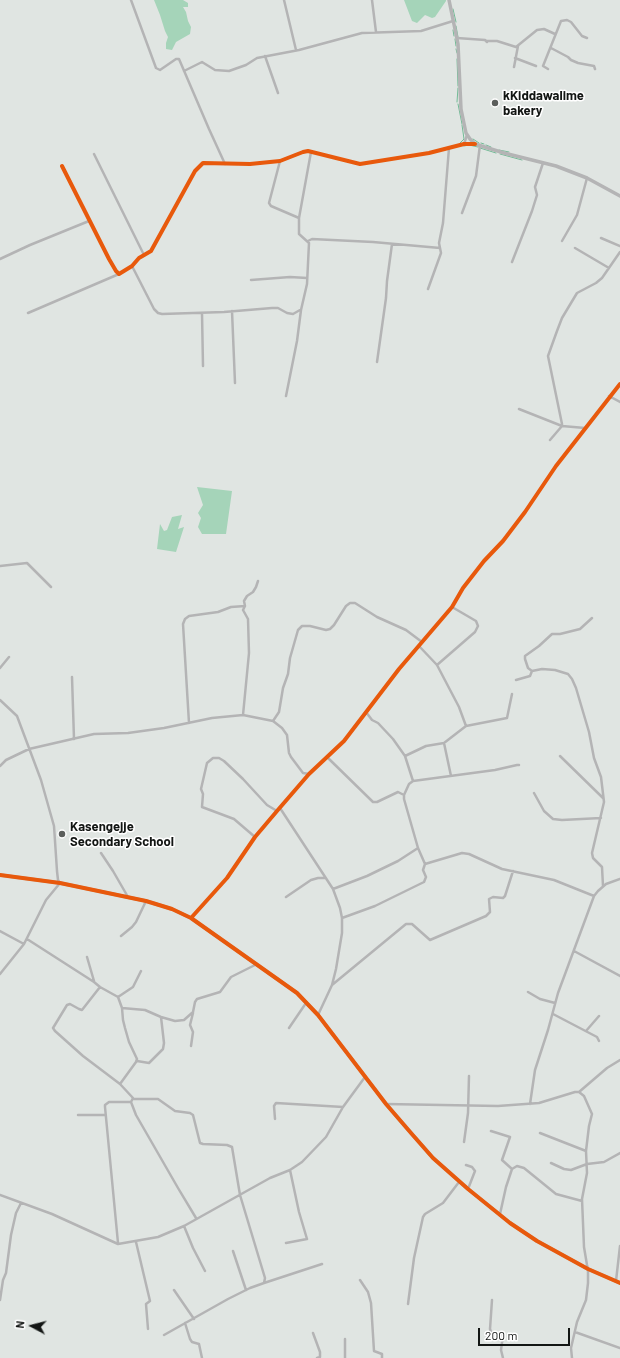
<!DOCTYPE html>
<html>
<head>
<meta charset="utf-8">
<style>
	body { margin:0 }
	#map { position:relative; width:620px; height:1358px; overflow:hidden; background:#e0e5e2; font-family:Barlow,sans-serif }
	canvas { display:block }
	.north { position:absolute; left:12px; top:1306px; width:40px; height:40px; -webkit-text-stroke:3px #fff; paint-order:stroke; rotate:277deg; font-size:11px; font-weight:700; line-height:16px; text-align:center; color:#131614 }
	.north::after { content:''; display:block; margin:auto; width:14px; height:18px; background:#131614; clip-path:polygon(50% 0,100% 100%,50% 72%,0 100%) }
	.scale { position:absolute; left:478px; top:1328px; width:92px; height:18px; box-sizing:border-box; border:2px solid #131614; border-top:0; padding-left:5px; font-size:12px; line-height:14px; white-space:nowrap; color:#131614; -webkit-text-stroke:3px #fff; paint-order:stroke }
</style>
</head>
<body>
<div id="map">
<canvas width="620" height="1358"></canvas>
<div class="north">N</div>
<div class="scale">200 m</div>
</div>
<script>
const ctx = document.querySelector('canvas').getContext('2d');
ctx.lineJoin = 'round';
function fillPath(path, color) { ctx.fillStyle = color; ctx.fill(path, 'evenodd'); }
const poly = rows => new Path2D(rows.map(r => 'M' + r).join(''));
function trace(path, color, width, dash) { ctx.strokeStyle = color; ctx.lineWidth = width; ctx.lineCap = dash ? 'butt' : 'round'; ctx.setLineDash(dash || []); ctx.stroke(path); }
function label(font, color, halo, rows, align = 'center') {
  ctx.font = font + ' Barlow,sans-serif'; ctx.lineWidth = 3; ctx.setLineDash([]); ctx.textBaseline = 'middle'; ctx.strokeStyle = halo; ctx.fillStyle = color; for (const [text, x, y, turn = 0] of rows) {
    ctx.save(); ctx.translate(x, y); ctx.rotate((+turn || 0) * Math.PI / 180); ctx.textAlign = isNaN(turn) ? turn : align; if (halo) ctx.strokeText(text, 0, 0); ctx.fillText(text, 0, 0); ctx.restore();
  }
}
fillPath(poly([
	[154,0,183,0,188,3,188,7,183,7,186,12,188,21,191,27,190,34,176,42,172,50,166,49,166,43,168,37,165,31,160,15],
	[404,0,446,0,446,1,435,17,432,18,425,15,417,23,412,21],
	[197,487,232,491,226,534,202,534,198,527,201,518,198,513,203,505],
	[182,515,178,529,184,527,176,552,157,549,160,524,164,531,167,530,172,517]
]), '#a5d4b9');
trace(poly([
	[453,9,456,22],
	[456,26,458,37],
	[453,30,454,36],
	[455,39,456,46],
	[456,49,457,53],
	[457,59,458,86],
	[457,102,458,88],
	[458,104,462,124],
	[473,139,479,143],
	[481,143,484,144],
	[459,144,464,139,462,125],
	[486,145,491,147],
	[464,146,469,145,478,147],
	[480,148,496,153],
	[499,150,509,152],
	[500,154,522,160]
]), '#72bb96', 1);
trace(poly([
	[131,0,156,68,160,70,176,59,179,59,209,129,225,164],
	[284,0,296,50],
	[372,0,376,32],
	[457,38,485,40,487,42],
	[487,41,497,41,516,47,537,30,544,29,555,34],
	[551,48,568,57,571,60,578,63,594,66,595,69],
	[265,56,278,93],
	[515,58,536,66],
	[514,67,518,46],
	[548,69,543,66,561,21,567,20,571,22,582,36,587,38],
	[184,71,202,62,215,70,229,71,246,65,257,58,299,50,362,33,421,31,453,21],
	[464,144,467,135],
	[94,154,144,255],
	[280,161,269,203,271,206,299,218],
	[62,166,109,259,116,271,119,274,132,266,139,258,151,251,195,171,203,163,250,164,280,161,303,152,308,151,360,164,429,153,464,144,474,144],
	[462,213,476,176,480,145],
	[601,238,620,246],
	[308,241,312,239,373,242,440,248],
	[562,241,577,215,587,178],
	[575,248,609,268],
	[0,259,30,245,89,221],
	[512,262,532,211,537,195,535,187,543,163],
	[132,266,154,309,158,313,162,314,224,312,272,308,278,308,287,313,293,314,300,310],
	[251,280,290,277,307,278],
	[428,289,441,253,439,243,443,223,449,148],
	[232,311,235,383],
	[28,313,119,274],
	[202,313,203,366],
	[377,362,386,298,387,281,392,244],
	[286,396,297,341,301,310,307,284,309,243,299,234,299,218,311,152],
	[609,396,620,402],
	[519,409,562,426,585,428],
	[550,440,562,426,562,424,548,356,557,331,562,318,577,293,596,283,602,278,620,252],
	[0,566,27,563,51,587],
	[592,618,580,629,560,634,552,634,539,646,525,656,525,659,528,668,532,671,542,669,555,670,568,674,572,679,576,688,589,732,594,758,601,777,604,802,592,853,593,858,602,867,603,886],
	[419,646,437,665,459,707,466,726],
	[437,665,475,632,478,626,476,621,452,607],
	[0,668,9,657],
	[72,677,74,739],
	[516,680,530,676,532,671],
	[0,700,17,716,41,780,54,826,57,871,58,880,60,883,46,900,24,944,0,974],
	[366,712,372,720,378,723,393,739,405,756,413,781],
	[243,715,249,653,248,619,243,610,245,606,244,601,247,596,253,592,256,587,258,581],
	[273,721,279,712,283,688,288,674,290,658,298,630,302,626,310,626,326,630,330,629,334,625,346,606,350,603,355,603,377,617,406,630,422,642],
	[189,723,183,624,185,619,189,616,218,612,231,607,245,606],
	[444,743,451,776],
	[405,756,426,746,444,743,466,726,507,718,512,694],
	[560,756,603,798],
	[327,757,373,802,377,802,398,792,404,795],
	[0,766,6,760,29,749,94,734,128,733,164,728,212,718,243,715,273,721,282,728,287,735,289,753,291,757,303,773,309,774],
	[534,793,544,811,553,819,562,820,601,818],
	[280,808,333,889,340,908,342,918,342,933,336,969,332,985,318,1015],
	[255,837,234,819,202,807,203,794,201,789,207,763,213,758,219,758,224,761,243,779,267,805,277,811],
	[101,853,113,871,128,897],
	[425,864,418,848,404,799,404,795,409,784,413,781,495,770,517,765,519,765],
	[333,889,367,876,398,861,418,848],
	[286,897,311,880,318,878,325,878],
	[191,918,227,878,255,837,277,811,309,774,344,741,399,669,452,607,463,588,484,561,503,541,525,512,556,466,620,384],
	[342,918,375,906,424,882,426,877,423,870,425,864,462,853,469,854,502,869,554,880,594,896],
	[0,931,24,944],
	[121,936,132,927,136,922,146,901],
	[27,939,94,982,100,987,118,997,122,1008,145,1010,161,1017,175,1021,184,1020,193,1012,195,1002,197,999,220,992,231,977,255,965],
	[574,951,620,976],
	[87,957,94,981],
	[332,985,406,924,412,924,430,940,486,916,490,912,489,899,493,897,503,898,505,896,513,871],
	[100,987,82,1010,79,1009,70,1004,67,1005,53,1028,55,1031,83,1056,120,1084,133,1098,131,1102,109,1102,105,1105,105,1107,118,1243],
	[528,992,540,999,555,1003],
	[118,997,133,987,141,971],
	[553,1014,597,1037,599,1041],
	[289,1028,306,1003],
	[586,1031,599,1016],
	[191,1046,193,1032,190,1025,193,1013],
	[137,1061,149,1063,163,1049,164,1043,161,1017],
	[120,1084,136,1062,137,1059,129,1042,125,1028,123,1020,122,1008],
	[579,1092,607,1068,620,1060],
	[133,1099,158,1099,175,1111,190,1113,193,1115,200,1143,203,1144,227,1145,232,1147,240,1195,265,1278,264,1283,250,1288,228,1299,164,1335],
	[131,1102,136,1115,178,1188,196,1218],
	[386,1104,498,1106,539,1103,575,1092,579,1092,584,1096,592,1114,589,1126,586,1151,587,1173,582,1199,584,1247,587,1265,588,1269,588,1283,586,1300,577,1322,571,1348,572,1358],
	[530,1104,535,1070,548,1030,558,993,594,896,598,891,606,884,620,879],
	[78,1115,105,1115],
	[275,1119,274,1106,276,1103,343,1107],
	[491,1131,510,1137,502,1160,512,1169],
	[540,1133,586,1151],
	[464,1142,468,1113,469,1076],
	[551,1163,564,1169,571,1170,587,1164,604,1162,620,1153],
	[466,1165,472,1167,475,1171,468,1189],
	[0,1195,52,1214,118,1244,158,1237,184,1226,270,1178,290,1170,302,1162,326,1137,343,1107,365,1077],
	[500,1214,506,1187,512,1169,517,1166,524,1168,556,1194,582,1201],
	[184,1226,193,1248,205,1271],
	[136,1242,150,1301,146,1304,148,1329],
	[286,1243,307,1239,299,1212,290,1170],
	[233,1251,246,1290],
	[360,1280,368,1292,371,1303,374,1351,382,1354,382,1358],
	[616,1281,620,1246],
	[264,1283,322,1264],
	[174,1290,194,1319],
	[0,1300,3,1280,6,1273,11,1235,16,1213,21,1203],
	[492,1300,490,1329,491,1332,503,1335,501,1350,503,1358],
	[408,1304,414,1258,423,1217,425,1214,443,1203,459,1182],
	[185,1323,190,1339,192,1342,199,1344,202,1358],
	[575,1332,620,1348],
	[313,1333,320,1352,320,1357,317,1358],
	[345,1339,345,1358]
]), '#b4b4b5', 2.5);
trace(poly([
	[449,0,458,44,461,109,466,133,470,139,475,144,504,153,556,166,587,178,620,196],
	[0,875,60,883,146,901,172,909,191,918,297,993,318,1015,386,1104,411,1133,433,1158,468,1189,510,1223,537,1241,588,1269,620,1283]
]), '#b4b4b5', 3.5);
trace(poly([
	[62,166,109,259,116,271,119,274,132,266,139,258,151,251,195,171,203,163,250,164,280,161,303,152,308,151,360,164,429,153,464,144,475,144],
	[0,875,60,883,146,901,172,909,191,918,297,993,318,1015,386,1104,411,1133,433,1158,468,1189,510,1223,537,1241,588,1269,620,1283],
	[191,918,227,878,255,837,277,811,309,774,344,741,399,669,452,607,463,588,484,561,503,541,525,512,556,466,620,384]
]), '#e8590c', 4);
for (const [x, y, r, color] of [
	[495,103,4,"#5b5e5c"],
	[62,834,4,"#5b5e5c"]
]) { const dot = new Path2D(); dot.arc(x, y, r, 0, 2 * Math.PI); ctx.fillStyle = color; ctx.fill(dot); trace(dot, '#fff', 1.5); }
label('bold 13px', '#131614', '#fff', [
	["kKiddawalime",503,96],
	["bakery",503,111],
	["Kasengejje",70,827],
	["Secondary School",70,842]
], 'left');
</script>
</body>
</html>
